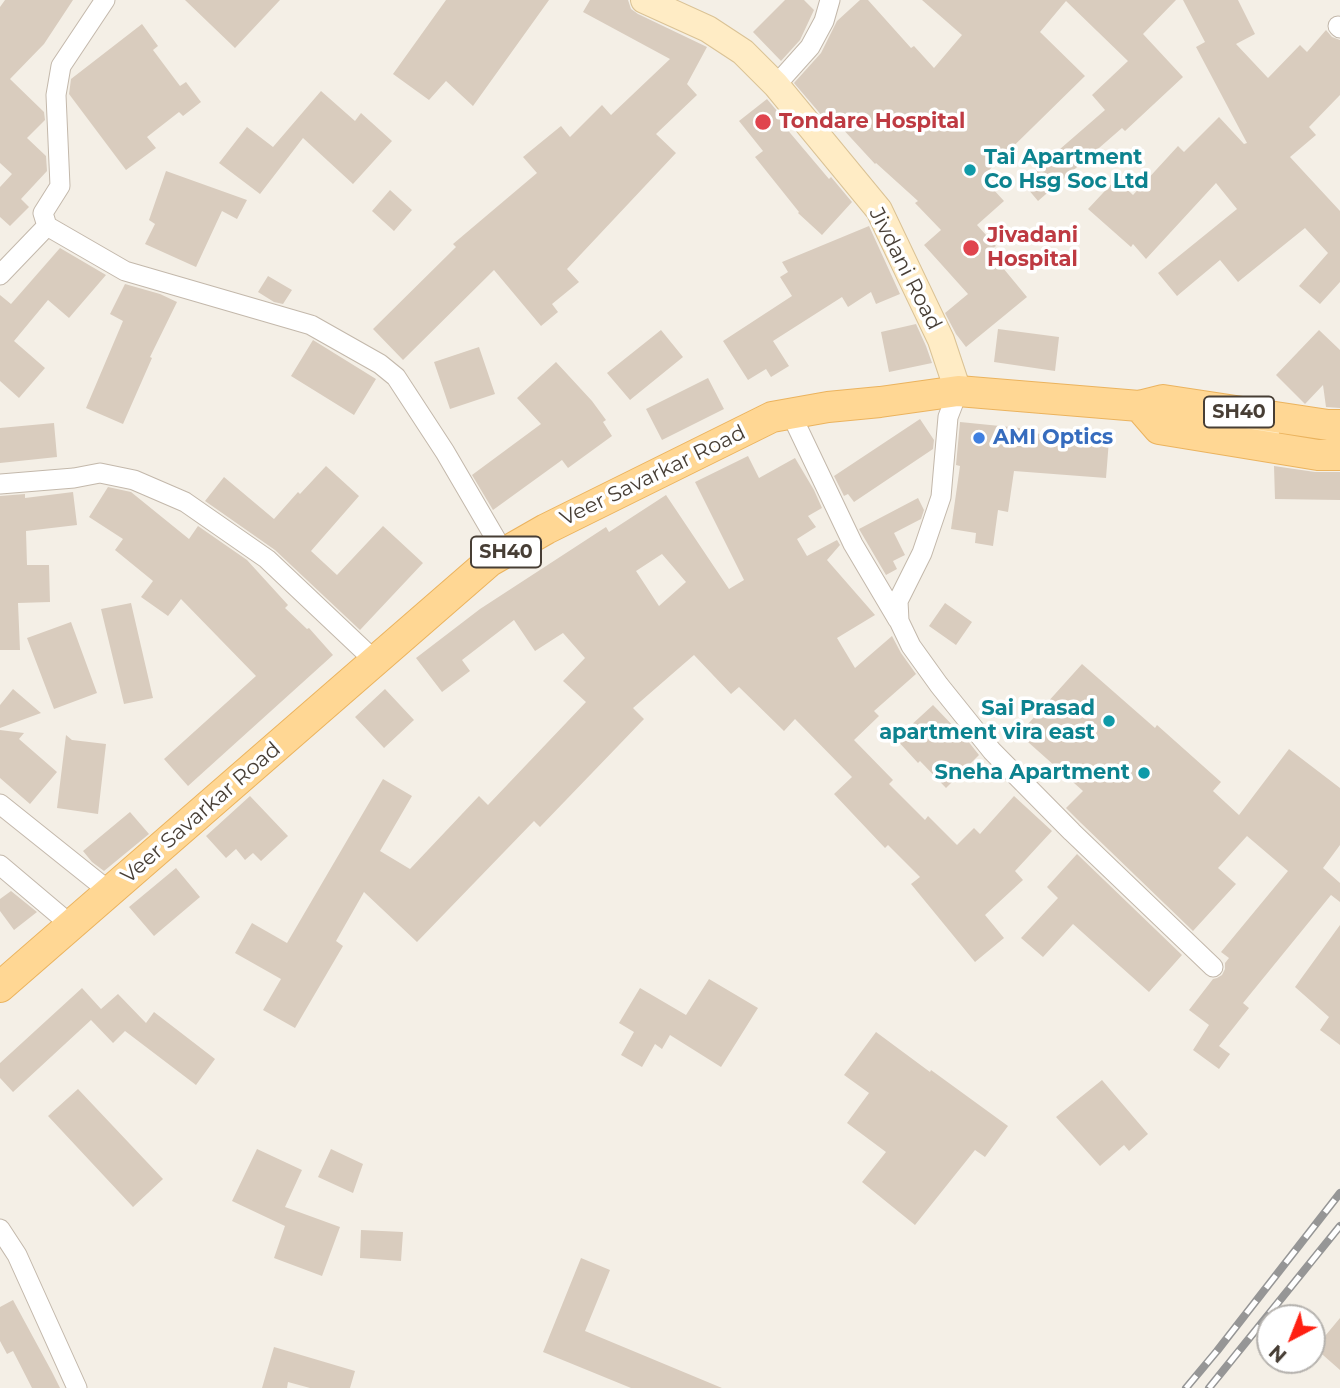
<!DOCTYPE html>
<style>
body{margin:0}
#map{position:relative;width:1340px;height:1388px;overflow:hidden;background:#f4efe6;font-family:Montserrat,sans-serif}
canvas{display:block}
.north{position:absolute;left:1256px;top:1304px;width:70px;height:70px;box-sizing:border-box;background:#fff;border:2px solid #b5b2ae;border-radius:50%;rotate:222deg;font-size:19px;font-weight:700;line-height:28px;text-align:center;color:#473e35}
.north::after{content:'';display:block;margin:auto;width:24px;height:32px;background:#ff2012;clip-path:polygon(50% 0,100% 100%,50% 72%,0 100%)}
</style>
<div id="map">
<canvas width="1340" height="1388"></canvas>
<div class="north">N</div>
</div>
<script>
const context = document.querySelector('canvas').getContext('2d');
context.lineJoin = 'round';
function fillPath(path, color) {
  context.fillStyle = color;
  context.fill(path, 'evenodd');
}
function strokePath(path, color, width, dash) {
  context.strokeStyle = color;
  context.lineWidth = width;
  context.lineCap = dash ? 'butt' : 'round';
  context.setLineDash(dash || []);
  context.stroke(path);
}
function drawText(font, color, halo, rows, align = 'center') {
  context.font = font + ' Montserrat,sans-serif';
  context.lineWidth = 7;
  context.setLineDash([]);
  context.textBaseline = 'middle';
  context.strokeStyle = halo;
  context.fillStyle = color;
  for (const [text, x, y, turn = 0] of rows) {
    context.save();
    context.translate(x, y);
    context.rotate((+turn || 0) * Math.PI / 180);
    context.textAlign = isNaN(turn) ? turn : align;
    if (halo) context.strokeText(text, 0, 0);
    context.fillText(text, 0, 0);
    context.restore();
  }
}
const building = new Path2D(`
 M5,0h68l-29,44 -34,35 34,33 1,8 -18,18 19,18 1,15 -26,28 8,8 -19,19 -10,-9v-30l12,-13 -12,-11v-156z
 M185,0h95l-45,48z
 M446,0h103l-76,106 -27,-25 -17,19 -36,-26z
 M590,0h38l3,9 7,5 69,33 -20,37 10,11 -41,39 20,19 -109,116 12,13 -27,22 6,8 -17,14 -47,-56 -91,90 -30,-31 83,-82 -3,-3 84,-71 -14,-16 38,-31 9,11 32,-32 9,10 59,-56 -87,-47z
 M785,0h19l10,10 -14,30 -19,21 -28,-29z
 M860,0h8l43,48 3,-2 20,22 28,-33 -40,-35h254l-33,34 40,43 -58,54 -3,-3 -84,73 -16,-19 83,-72 -13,-15 36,-34 -62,-60 -26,31 45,44 -103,101 22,24 -27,24 19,21 -7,5 38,46 -61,50 -10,-13 -11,-21 23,-19 -44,-49 17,-15 -26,-27 3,-2 -42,-38 -1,1 -35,-38 -5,5 -41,-48 27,-30 16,-32z
 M1183,0h55l17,34 -19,10 32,34 32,-33 7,7 19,-22 6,7 8,3v55l-31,32 7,8 -26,22 50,54v71l-20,22 -21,-18 29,-33 -23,-25 -67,54 -18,-22 -43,36 -19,-23 79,-64 -21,-26 -70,76 -13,-15 -2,3 -43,-38 28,-30 17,16 45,-49 6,6 35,-35 25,27 3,-1 -51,-96 9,-5z
 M142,24l16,22 -5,4 27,36 6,-4 15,20 -18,14 -4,-4 -32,25 9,11 -30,22 -57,-76 2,-15z
 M321,91l34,30 6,-8 31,28 -39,43 -50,-46 -43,56 -41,-31 28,-36 26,20z
 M767,99l16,19 -3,3 49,58 2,-2 21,25 -30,33 -24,-22 1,-1 -44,-55 8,-6 -24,-30z
 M166,171l81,29 -10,19 -15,-8 -26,56 -51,-23 10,-20 -6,-4z
 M390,190l22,20 -18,21 -22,-20z
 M869,226l31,68 -24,10 -5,-12 -23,15 -6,-10 -69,44 16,25 -18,11 -5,-8 -18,11 -25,-39 69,-45 -12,-19 8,-5 -6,-10z
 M60,248l46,27 -37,43 -21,-18 -34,41 31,27 -26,30 -19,-17v-86l11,9z
 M268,276l24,14 -9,14 -9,-2 -16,-10z
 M125,284l35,10 17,8 -27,55 2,1 -29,66 -37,-16 37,-87 -13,-7z
 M916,324l10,22 6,17 -43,9 -8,-40z
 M998,329l61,8 -4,34 -61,-9z
 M661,330l22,27 -53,43 -23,-27z
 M1319,330l21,20v58l-14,-1 -3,-22 -18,19 -29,-29z
 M313,340l63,39 -22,36 -63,-39z
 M479,347l16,47 -45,15 -16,-47z
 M556,362l36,39 14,19 -3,2 9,14 -44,32 -6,-8 -69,50 -21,-35 69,-51 -24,-26z
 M708,378l16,31 -62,31 -16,-31z
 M920,419l14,21 -1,9 -79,53 -6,-8 -4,2 -10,-20z
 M960,422l60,6v4l89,8 -3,38 -92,-7 -6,41 -10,-2 -5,36 -18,-3 1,-10 -25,-4 9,-63 -4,-1z
 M54,423l3,34 -57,6v-35z
 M748,456l11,22 36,-20 19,32 8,18 -14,8 8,11 -19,12 10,17 30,-16 3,5 -13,15 48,55 -38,23 18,30 37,-32 9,17 15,21 -42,37 5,5 -25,24 39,40 -4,4 36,36 3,-4 29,29 17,-17 6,6 34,-38 38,35 -37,40 8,9 -38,35 19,23 -29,24 -64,-78 9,-7 -32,-32 -3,3 -51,-54 18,-17 -57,-58 -11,12 -45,-44 -8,7 -37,-39 -61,53 11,11 -104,108 -6,-6 -117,121 -53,-50 -28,49 7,5 -48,82 -32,-18 18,-31 -46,-26 17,-30 35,20 96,-164 29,17 -32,55 30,18 69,-73 9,9 98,-103 -23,-21 22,-23 -22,-25 -28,18 -21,-31 -52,40 8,11 -28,21 -26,-34 64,-49 126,-82 3,5 57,-37 63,94 15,-9 -49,-98zM662,554l24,28 -27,24 -23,-35z
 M326,466l33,30 -48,55 26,24 46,-49 40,37 -63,67 -85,-80 -70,-49 19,-24 50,42 24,-27 2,2z
 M1274,466l41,6h25v28l-65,-1z
 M108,487l23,5 58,47 9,-13 49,34 41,45 -3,3 22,21 2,-1 24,27 -145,131 -24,-27 92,-83 -75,-77 -13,17 -27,-19 12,-16 -38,-31 8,-11 -34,-22z
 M73,492l4,33 -51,6 1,34h22l1,37 -32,1 2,47h-20v-154l25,-2v4z
 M918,498l6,12 -3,9 -27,14 11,22 -12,6 4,8 -11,6 -27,-46z
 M131,603l22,95 -29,6 -23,-95z
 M945,603l27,19 -16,23 -27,-19z
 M71,622l26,71 -43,16 -27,-71z
 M1082,664l73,64 2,-3 64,57 -8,9 26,24 50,-66 51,39v57l-17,23 17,15v19l-9,-7 -88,108 6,5 -30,38 11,8 -11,15 -26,-19 16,-25 -20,-15 24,-31 4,-1 5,-3 3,-6v-6l4,-5 -8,-6 67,-81 -41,-35 -29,32 18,16 -43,47 -112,-108 -15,-15 17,-17 -64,-57z
 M13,689l28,24 -41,15v-23z
 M385,689l29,31 -30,28 -29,-31z
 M933,705l26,27 1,-1 19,24 -33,33 -26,-27 -2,2 -22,-24z
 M0,730l24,3 -5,6 38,33 -27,32 -30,-26z
 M66,735l6,5 34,4 -8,70 -41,-6z
 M250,796l38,40 -27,25 -8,-8 -8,7 -9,-11 -10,9 -20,-22z
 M130,812l19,22 -45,37 -12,-9 -9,-11z
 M1077,854l105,101 -33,37 -76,-68 -30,33 -22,-19 37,-40 -11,-11z
 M176,868l24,29 -46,39 -25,-29z
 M11,891l26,21 -23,18 -14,-19v-12z
 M1340,925v120l-20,-15 9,-13 -34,-30z
 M709,979l49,29 -37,59 -51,-32 -8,14 -7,-5 -13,23 -21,-12 13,-23 -15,-9 21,-35 46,27z
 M82,988l19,21 17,-15 28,29 8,-11 61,47 -19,26 -71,-54 -12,12 -22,-23 -78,72 -13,-14v-15z
 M876,1032l54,40 1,-2 77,56 -23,31 -10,-7 -60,75 -53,-43 24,-30 -39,-29 22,-30 -25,-18z
 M1102,1080l46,54 -19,17 -5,-6 -24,21 -44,-49z
 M78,1089l85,90 -30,28 -85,-91z
 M257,1149l45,21 -17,37 55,20 -18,49 -48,-18 11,-32 -53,-25z
 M331,1149l32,15 -10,29 -35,-16z
 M361,1230l42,2 -2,29 -41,-3z
 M581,1258l29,12 -25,61 137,57h-91l-88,-36z
 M13,1300l39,72 8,16h-28l-19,-37 -6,3 -7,-13v-34z
 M1340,1318v52l-25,-22z
 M274,1347l81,24 -5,17h-40l-22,-6 -1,6h-25z`);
const minor = new Path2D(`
 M1338,26l2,2
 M776,85l34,-38 14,-26 6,-21
 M47,226l-4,-13 17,-27 -4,-91 5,-29 44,-66
 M0,275l47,-49 78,45 186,54 69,39 16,13 49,75 59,101
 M958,391l-10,26 -7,80 -19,56 -24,48 1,20 12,25 28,39 53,66 80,81 141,135
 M791,414l62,130 45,76
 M0,484l74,-6 26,-5 34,7 51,22 82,57 108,102
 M0,804l110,88
 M0,865l71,60
 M0,1229l17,26 60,133`);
const secondary = new Path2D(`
 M644,0l64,29 35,23 33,33 103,125 62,130 17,51
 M1176,416l90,16`);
const primary = new Path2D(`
 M1139,406l20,23 159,26h22
 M0,987l490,-426 56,-32 226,-112 56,-10 52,-5 78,-11 181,15 24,-6 165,25h12`);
const rail = new Path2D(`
 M1186,1388l31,-37 123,-158
 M1209,1388l131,-162`);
const markers = [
 [763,122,9,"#e0444e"],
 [970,170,7,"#0f9aa8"],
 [971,248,9,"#e0444e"],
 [979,438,7,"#3f7fe0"],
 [1109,721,7,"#0f9aa8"],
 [1144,773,7,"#0f9aa8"]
];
const shields = [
 [1239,412,70],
 [506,552,70]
];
const shieldNames = [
 ["SH40",1239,412],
 ["SH40",506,552]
];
const healthNames = [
 ["Tondare Hospital",779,122],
 ["Jivadani",987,236],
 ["Hospital",987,260]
];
const cultureNames = [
 ["Tai Apartment",984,158,"left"],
 ["Co Hsg Soc Ltd",984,182,"left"],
 ["Sai Prasad",1095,709],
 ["apartment vira east",1095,733],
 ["Sneha Apartment",1130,773]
];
const streetNames = [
 ["Jivdani Road",905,269,63],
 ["Veer Savarkar Road",653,476,-26],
 ["Veer Savarkar Road",201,813,-41]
];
const shopNames = [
 ["AMI Optics",993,438]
];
fillPath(building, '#d9ccbe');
strokePath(minor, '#c3b8ab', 21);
strokePath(secondary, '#dac295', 28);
strokePath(primary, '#ebb35e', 32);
strokePath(minor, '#fff', 19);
strokePath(secondary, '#ffecc5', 26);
strokePath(primary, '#ffd794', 30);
strokePath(rail, '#969696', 8);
strokePath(rail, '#fff', 5, [16]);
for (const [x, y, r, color] of markers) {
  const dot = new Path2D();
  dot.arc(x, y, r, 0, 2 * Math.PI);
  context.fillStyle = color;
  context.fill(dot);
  strokePath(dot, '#fff', 2.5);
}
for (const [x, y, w] of shields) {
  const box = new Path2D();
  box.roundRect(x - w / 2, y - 15.5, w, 31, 5);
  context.fillStyle = '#fff';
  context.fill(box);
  strokePath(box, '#473e35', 2);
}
drawText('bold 19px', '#473e35', null, shieldNames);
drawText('bold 21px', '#be3a42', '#fff', healthNames, 'left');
drawText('bold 21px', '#0d838f', '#fff', cultureNames, 'right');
drawText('21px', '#473e35', '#fff', streetNames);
drawText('bold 21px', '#366cbe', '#fff', shopNames, 'left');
</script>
